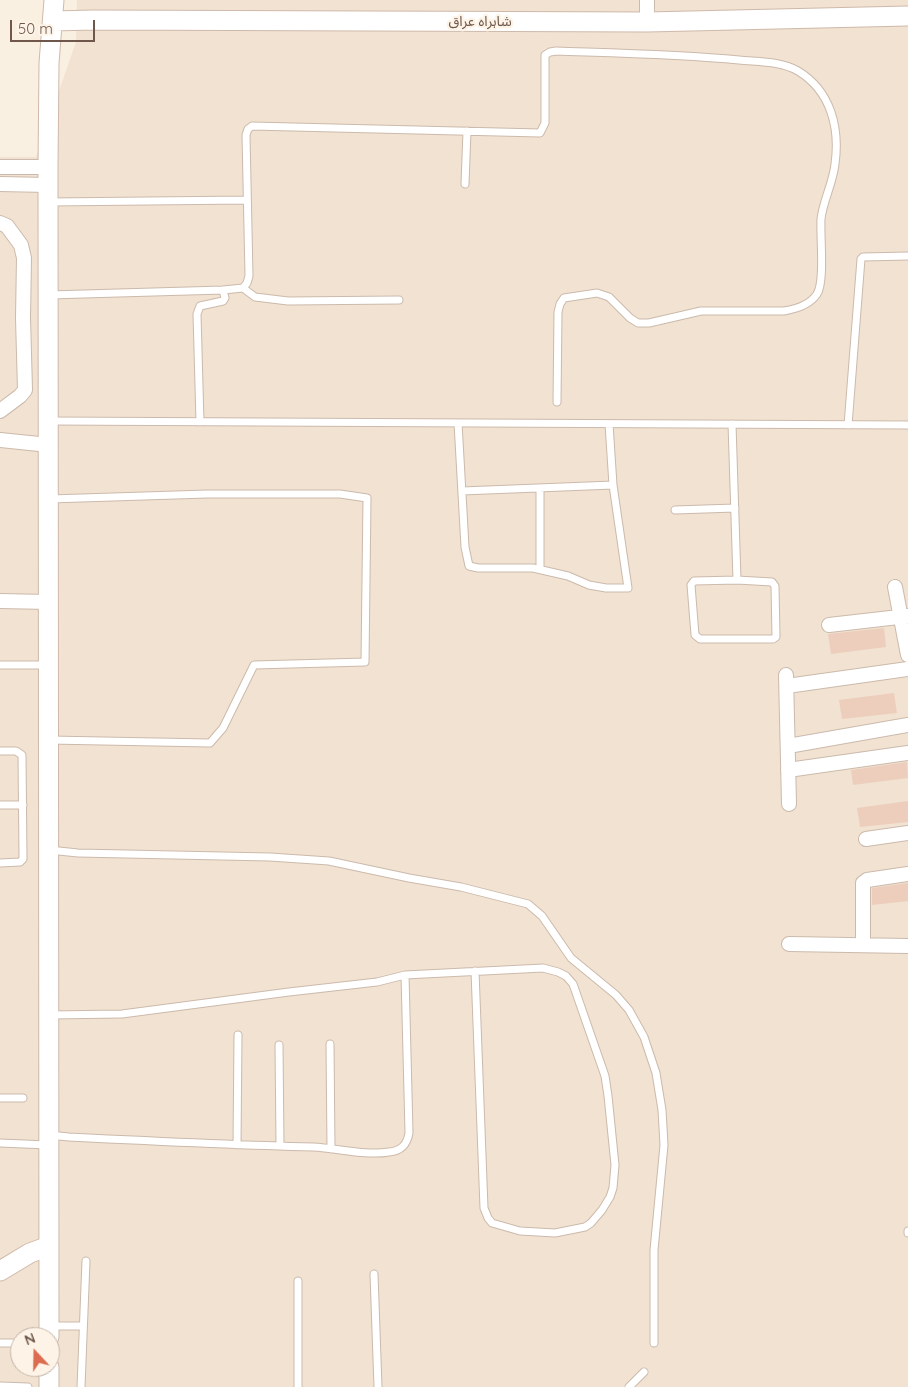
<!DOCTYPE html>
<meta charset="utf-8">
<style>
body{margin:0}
#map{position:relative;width:908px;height:1387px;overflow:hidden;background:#faf0e2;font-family:Quicksand,sans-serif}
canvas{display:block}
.north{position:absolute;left:10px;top:1327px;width:50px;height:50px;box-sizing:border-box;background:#fdf4e7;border:1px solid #c4b5a9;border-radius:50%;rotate:339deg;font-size:14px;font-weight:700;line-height:20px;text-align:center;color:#6f574b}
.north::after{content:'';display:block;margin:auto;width:18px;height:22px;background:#db6c50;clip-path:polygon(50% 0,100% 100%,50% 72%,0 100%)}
.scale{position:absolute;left:10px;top:20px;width:85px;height:22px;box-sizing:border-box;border:2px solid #6f574b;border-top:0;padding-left:6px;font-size:15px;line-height:18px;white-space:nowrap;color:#6f574b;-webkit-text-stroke:4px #fdf4e7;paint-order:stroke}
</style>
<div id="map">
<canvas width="908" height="1387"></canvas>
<div class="north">N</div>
<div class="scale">50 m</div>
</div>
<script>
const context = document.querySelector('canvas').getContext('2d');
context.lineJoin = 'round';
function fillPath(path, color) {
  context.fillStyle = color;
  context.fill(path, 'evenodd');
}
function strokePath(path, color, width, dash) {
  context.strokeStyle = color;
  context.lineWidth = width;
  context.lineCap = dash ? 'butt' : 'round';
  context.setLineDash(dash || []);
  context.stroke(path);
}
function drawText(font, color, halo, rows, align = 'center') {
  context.font = font + ' Quicksand,"Noto Sans Arabic",sans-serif';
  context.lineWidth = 4.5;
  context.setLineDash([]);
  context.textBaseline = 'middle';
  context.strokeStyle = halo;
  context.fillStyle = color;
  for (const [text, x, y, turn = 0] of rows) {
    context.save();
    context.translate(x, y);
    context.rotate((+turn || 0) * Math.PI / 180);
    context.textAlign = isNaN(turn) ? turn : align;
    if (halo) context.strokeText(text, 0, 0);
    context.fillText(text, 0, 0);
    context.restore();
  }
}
const residential = new Path2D(`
 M77,0h831v1387h-908v-1230h36l40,-115zM20,1337h30v30h-30z`);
const building = new Path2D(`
 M884,628l2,19 -55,7 -3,-20z
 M894,693l3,20 -55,6 -3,-19z
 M907,762l1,16 -55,7 -2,-15z
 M908,801v21l-48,5 -3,-19z
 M908,883v18l-36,4v-17z`);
const lane = new Path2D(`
 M465,184l2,-53
 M49,202l198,-2
 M243,288l12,9 33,4 111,-1
 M49,295l174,-5 20,-2 4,-5 2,-7 -3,-141 2,-6 4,-3 288,7 5,-10v-68l5,-3 6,-1c61,2 122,3 183,9 19,2 42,1 59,11 33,20 42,57 37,93 -2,19 -12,37 -14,55 -1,19 4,62 -4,75 -7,11 -21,15 -33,17h-83l-52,12h-11l-8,-5 -21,-21 -12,-4 -33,5 -4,6 -2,8 -1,90
 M49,421l859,4
 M200,422l-3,-108 3,-8 23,-5 2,-3 -2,-8
 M458,423l7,124 4,19 9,2h55l35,8 21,9 17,3h22l-15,-103 -4,-61
 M732,424l5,156
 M848,425l13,-166 2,-2 45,-1
 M540,488v81
 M462,491l151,-6
 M675,510l60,-2
 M737,580l35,2 3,4 1,51 -3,2h-73l-5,-4 -4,-50 3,-4z
 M0,665h46
 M49,740l161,3 13,-15 31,-63 111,-3 2,-164 -27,-4h-133l-157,5
 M0,751h16l6,4 1,104 -3,3 -20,1
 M0,805h23
 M49,850l29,3 192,4 59,4 80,17 52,9 67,17 14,12 29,42 45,37 13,15 15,27 12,36 6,37 2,35 -10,105v93
 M49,1015l73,-1 167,-22 88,-10 28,-7 138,-7 15,4 8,4 7,8 32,92 3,20 7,69 -2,23 -3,9 -8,13 -11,13 -6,4 -30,6 -35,-2 -28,-8 -4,-5 -4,-10 -9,-237
 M330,1044l1,105
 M279,1045l1,101
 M0,1098h23
 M49,1135l20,2c81,4 163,8 244,10 24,1 53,9 76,5 12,-1 18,-7 20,-19l-4,-158
 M0,1143l48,2
 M237,1145l1,-110
 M908,1231v2
 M374,1274l4,113
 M51,1326h32
 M0,1343h20
 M0,1386l28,1
 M81,1387l5,-126
 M298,1387v-106
 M629,1387l15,-15`);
const street = new Path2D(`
 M647,22v-22
 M0,167h48
 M0,184l48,1
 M0,223l7,3 14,19 3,13 -1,60 2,72 -5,6 -20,15
 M0,440l49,5
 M895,587l13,68
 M0,601l49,1
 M829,625l79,-9
 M786,675l3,129
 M787,686l121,-17
 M788,746l120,-21
 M788,770l120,-17
 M866,839l42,-6
 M789,944l119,2
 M863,944v-61l4,-3 41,-6`);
const secondary = new Path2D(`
 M53,21l41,-1 553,2 261,-6
 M0,1271l30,-18 19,-7
 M49,1337l-1,-1170 1,-104 5,-63
 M49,1367v20`);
const streetNames = [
 ["شاہراہ عراق",480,22]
];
fillPath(residential, '#f1e2d1');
fillPath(building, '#edcebc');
strokePath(lane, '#ccbaac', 9);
strokePath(street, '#ccbaac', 16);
strokePath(secondary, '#cfb9aa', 21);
strokePath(lane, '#fff', 7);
strokePath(street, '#fff', 14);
strokePath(secondary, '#fff', 19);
drawText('14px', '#6f574b', '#fdf4e7', streetNames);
</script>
